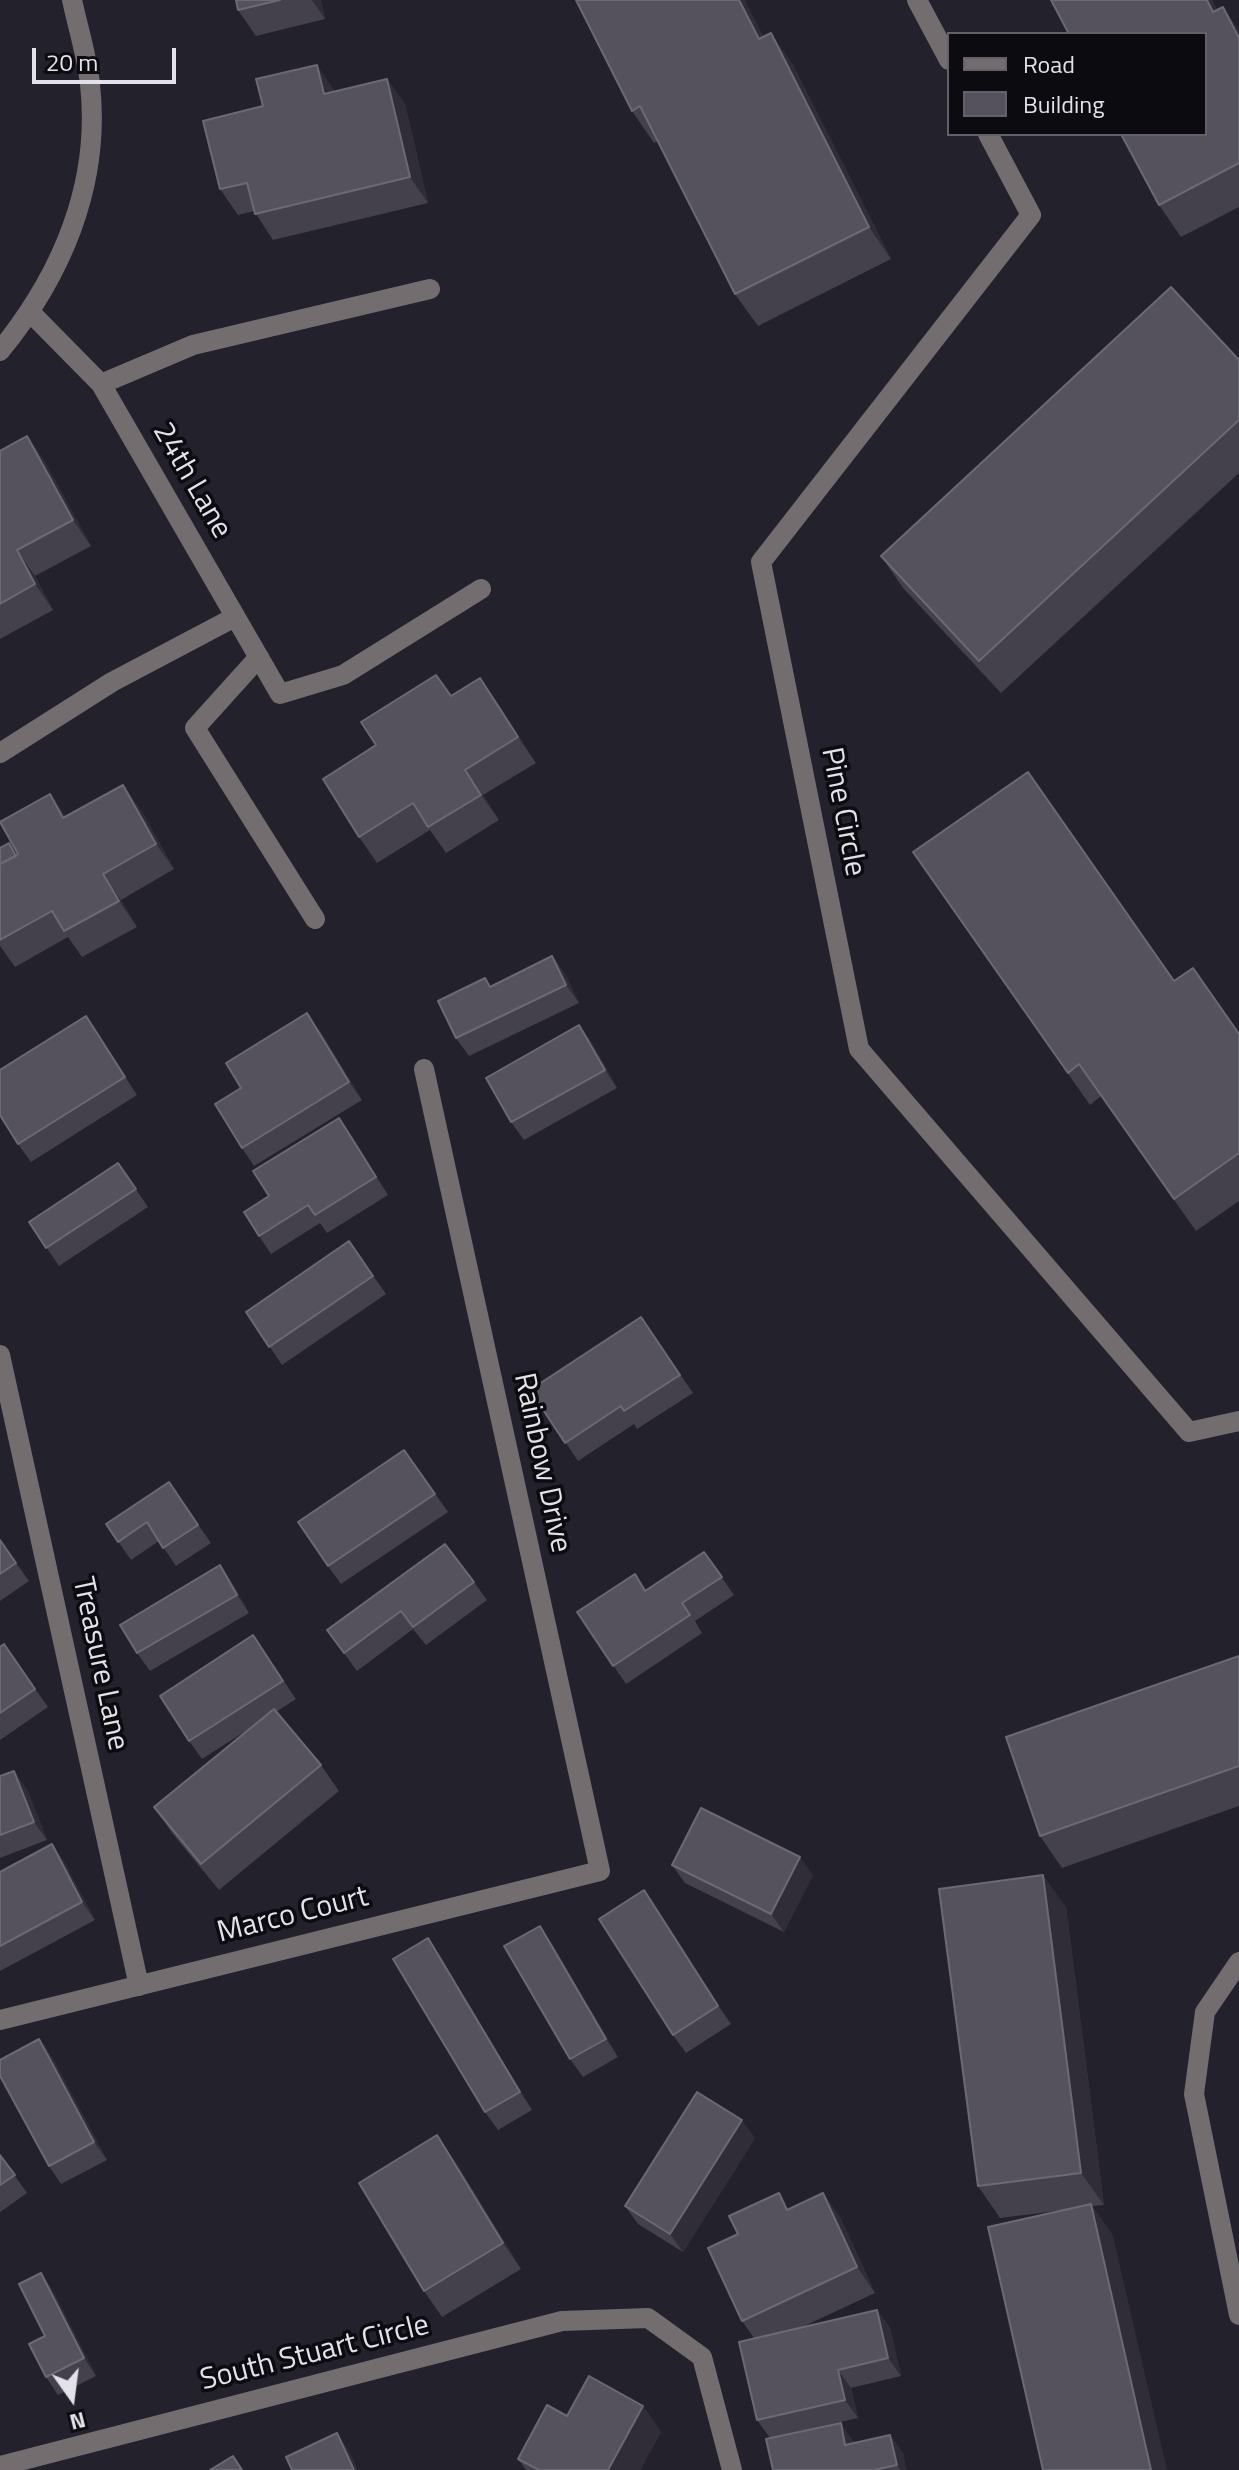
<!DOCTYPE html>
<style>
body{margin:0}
#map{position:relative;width:1239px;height:2470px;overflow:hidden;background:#23212c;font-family:"Titillium Web",sans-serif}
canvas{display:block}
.legend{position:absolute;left:947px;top:32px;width:260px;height:104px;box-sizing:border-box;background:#0c0b10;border:2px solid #626167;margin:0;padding:10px 14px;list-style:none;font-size:24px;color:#e3e2ea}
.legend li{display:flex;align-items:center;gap:16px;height:40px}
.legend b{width:40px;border:2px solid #626167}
.north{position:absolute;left:32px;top:2358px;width:80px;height:80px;-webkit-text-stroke:6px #0c0b10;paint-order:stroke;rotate:166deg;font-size:22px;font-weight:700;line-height:32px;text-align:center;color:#e3e2ea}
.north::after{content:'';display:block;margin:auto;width:28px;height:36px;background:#e3e2ea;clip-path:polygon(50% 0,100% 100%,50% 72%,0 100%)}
.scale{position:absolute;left:32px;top:48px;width:144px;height:36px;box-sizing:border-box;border:4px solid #e3e2ea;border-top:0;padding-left:10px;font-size:24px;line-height:28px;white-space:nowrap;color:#e3e2ea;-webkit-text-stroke:6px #0c0b10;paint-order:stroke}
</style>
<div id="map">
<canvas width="1239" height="2470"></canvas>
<ul class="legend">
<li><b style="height:10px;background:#746d70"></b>Road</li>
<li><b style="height:22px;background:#55525e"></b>Building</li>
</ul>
<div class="north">N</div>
<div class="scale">20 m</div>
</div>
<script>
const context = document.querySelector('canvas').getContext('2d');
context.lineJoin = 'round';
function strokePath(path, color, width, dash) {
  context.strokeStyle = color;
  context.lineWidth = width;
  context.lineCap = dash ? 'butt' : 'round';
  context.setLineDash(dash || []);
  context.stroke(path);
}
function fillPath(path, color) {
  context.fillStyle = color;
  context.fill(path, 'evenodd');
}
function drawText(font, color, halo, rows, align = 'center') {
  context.font = font + ' "Titillium Web",sans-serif';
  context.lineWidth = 7;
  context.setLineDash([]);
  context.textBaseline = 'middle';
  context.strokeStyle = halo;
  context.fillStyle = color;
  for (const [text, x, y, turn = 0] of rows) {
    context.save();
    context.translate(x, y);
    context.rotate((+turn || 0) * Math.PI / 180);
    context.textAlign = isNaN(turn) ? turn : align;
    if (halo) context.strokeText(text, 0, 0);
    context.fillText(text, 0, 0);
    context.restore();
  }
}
const minor = new Path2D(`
 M917,0l32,60
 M988,134l43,81 -270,347 98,487 330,383 50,-11
 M31,313l70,71 179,310 63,-19 138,-86
 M0,351c62,-76 101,-167 90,-267 -3,-28 -12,-56 -18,-84
 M101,384l92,-39 237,-56
 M259,657l-64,71 120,191
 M0,753l112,-71 123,-65
 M0,1355l139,631
 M1239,1962l-34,50 -11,82 45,221
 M0,2020l600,-149 -176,-802
 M0,2466l562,-145 86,-3 54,39 30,113`);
const wall = new Path2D(`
 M236,0h85l4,19 -69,17 -18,-26z
 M1212,0l5,10 22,20v177l-58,30 -22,-32z
 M764,37l29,28 98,194 -133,67 -23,-32 -77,-153 -4,2 -22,-32z
 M387,79l18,25 23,99 -155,37 -19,-29 -16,4 -18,-26 115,-98z
 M1239,360v113l-238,220 -98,-105 -22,-32z
 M27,436l18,26 46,84 -56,30 18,34 -53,29v-188z
 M480,678l56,85 -53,32 16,25 -53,33 -16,-23 -53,33 -18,-26 17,-92z
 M50,794l16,23 75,-7 33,59 -53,31 16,27 -55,30 -14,-20 -53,30 -15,-21v-98l17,7z
 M913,852l326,182v167l-43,30 -95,-135 -11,9z
 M552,956l13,18 14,29 -110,53 -13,-18 35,-52z
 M86,1016l51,79 -106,67 -13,-18z
 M579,1025l13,18 25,45 -93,52 -13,-18z
 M320,1031l42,69 -108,66 -12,-18 -1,-60z
 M352,1136l36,59 -61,38 -7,-10 -49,31 -12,-18 10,-40z
 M118,1163l30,44 -89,59 -30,-44z
 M349,1241l37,53 -104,71 -36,-53z
 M641,1317l52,76 -56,36 -3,-5 -56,37 -48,-71z
 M404,1450l44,62 -107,72 -13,-18z
 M169,1482l42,61 -35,23 -17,-25 -28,19 -25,-36z
 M0,1540l29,41 -29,20z
 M704,1552l30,43 -39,26 7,12 -76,51 -49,-72 58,-38 11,16z
 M474,1582l13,18 -61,45 -13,-16 -56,42 -30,-41z
 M233,1584l16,29 -99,58 -13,-18z
 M253,1635l43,64 -20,13 45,53 18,26 -120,99 -47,-57 -18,-26 95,-78 -47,30 -13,-18z
 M4,1644l44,63 -48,33v-93z
 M1239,1656v150l-177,62 -22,-32z
 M0,1776l27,13 20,51 -47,18z
 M52,1844l12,18 31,58 -95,51v-99z
 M672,1865l141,10 -29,57 -99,-49z
 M644,1890l87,134 -45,29 -13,-18z
 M1066,1907l38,298 -12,1 21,30 -48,-26 -65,8 -22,-32z
 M428,1938l12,18 92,154 -34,20 -13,-18z
 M552,1944l66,113 -35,20 -13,-18z
 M39,2039l13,18 55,103 -46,24 -12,-18z
 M755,2138l-72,114 -45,-28 -13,-18z
 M0,2155l27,38 -27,19z
 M455,2161l66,108 -79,48 -18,-26z
 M823,2193l18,26 34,74 -75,35 77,-18 13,18 11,48 -50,12 7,30 -88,20 -13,-18 -3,-82 -12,-17 48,-113z
 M41,2273l12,18 43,85 -38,19 -12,-18 -1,-41z
 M643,2406l18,26 -21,38h-114l-8,-11 49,-43z
 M890,2435l13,18 3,17h-133l80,-29 1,2z`);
const shadedWall = new Path2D(`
 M312,0h9l4,19z
 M739,0h6l36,71 -22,-32z
 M1207,0h5l23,44 -22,-32z
 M1223,7l16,23v8z
 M771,33l22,32 98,194 -22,-32z
 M317,65l18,26 -11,3z
 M387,79l18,25 23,99 -18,-26z
 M27,436l18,26 46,84 -18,-26z
 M17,550l18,26 18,34 -18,-26z
 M480,678l18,25 38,60 -18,-26z
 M465,770l18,25 16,25 -18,-25z
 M123,785l18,25 33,59 -18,-25z
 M50,794l18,26 -5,-2z
 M103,874l18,26 16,27 -18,-26z
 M552,956l13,18 14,29 -13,-18z
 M307,1013l13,18 42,69 -13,-18z
 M86,1016l13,18 38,61 -12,-18z
 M579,1025l13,18 25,45 -12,-18z
 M339,1118l13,18 36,59 -12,-18z
 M220,1565l13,19 16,29 -12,-18z
 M14,1771l13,18 20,51 -13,-18z
 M52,1844l12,18 31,58 -13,-18z
 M800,1857l13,18 -29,57 -13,-18z
 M1043,1875l23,32 38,298 -23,-32z
 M644,1890l13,18 74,116 -13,-18z
 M540,1926l12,18 66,113 -12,-18z
 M428,1938l12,18 92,154 -12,-18z
 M39,2039l13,18 55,103 -13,-18z
 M742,2120l13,18 -72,114 -13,-18z
 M437,2135l18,26 66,108 -18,-26z
 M823,2193l18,26 34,74 -18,-26z
 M1091,2204l22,32 54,234h-16z
 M41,2273l12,18 43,85 -12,-18z
 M877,2310l13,18 11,48 -13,-18z
 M838,2370l13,18 7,30 -13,-18z
 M643,2406l18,26 -21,38h-32z
 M841,2423l12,18 5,22 -13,-18z
 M337,2433l12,18 9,19h-4z
 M890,2435l13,18 3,17h-6l-3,-5z`);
const building = new Path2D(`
 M236,0h44l-42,10z
 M576,0h163l20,39 12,-6 98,194 -134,67 -95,-188 -8,5z
 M1051,0h156l6,12 10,-5 16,31v125l-80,42 -38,-71h84v-100h-136z
 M317,65l7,29 63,-15 23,98 -155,37 -8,-31 -27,6 -17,-68 60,-15 -7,-27z
 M1171,287l68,73v60l-260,241 -98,-105z
 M27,436l46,84 -56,30 18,34 -35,20v-153z
 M436,675l15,21 29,-18 38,59 -53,33 16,25 -53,32 -15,-24 -54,34 -36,-58 53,-34 -15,-23z
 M1028,772l146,209 19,-13 46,66v119l-65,46 -95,-135 -11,9 -155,-221z
 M123,785l33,59 -53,30 16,27 -55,30 -12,-20 -52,29v-76l18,-10 -18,-32 50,-28 13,24z
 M9,843l7,13 -16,8v-16z
 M552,956l14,29 -110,53 -18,-37 47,-23 5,9z
 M307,1013l42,69 -107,66 -27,-44 26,-16 -15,-25z
 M86,1016l39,61 -107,67 -18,-29v-45z
 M579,1025l26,45 -94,52 -25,-44z
 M339,1118l37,59 -61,38 -7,-10 -49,31 -15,-24 25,-16 -16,-25z
 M118,1163l18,26 -90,59 -17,-26z
 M349,1241l24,35 -104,71 -23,-35z
 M641,1317l39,58 -56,36 -3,-5 -56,37 -35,-53z
 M404,1450l31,44 -107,72 -30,-44z
 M169,1482l29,43 -35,23 -16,-26 -29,20 -12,-18z
 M0,1540l16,23 -16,11z
 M445,1544l29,38 -61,45 -12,-16 -57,42 -17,-23z
 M704,1552l18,25 -40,26 8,12 -77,51 -36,-54 58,-38 10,17z
 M220,1565l17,30 -100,58 -17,-28z
 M253,1635l30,46 -94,60 -29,-45z
 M4,1644l31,45 -35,24v-66z
 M1239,1656v110l-199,70 -34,-99z
 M274,1709l47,56 -120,99 -47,-57z
 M14,1771l20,51 -34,13v-59z
 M701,1808l99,49 -29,57 -99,-49z
 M52,1844l30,58 -82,44v-74z
 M1043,1875l38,298 -103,13 -39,-297z
 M644,1890l74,116 -45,29 -74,-116z
 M540,1926l66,113 -36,20 -66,-113z
 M428,1938l92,154 -35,20 -92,-153z
 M39,2039l55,103 -45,24 -49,-90v-16z
 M697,2092l45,28 -72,114 -45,-28z
 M437,2135l66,108 -79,48 -65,-108z
 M0,2155l15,20 -15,10z
 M779,2193l8,17 36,-17 34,74 -115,54 -34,-73 30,-14 -9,-18z
 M1091,2204l60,266h-108l-55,-243z
 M41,2273l43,85 -38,19 -17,-33 16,-8 -26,-52z
 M877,2310l11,48 -50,12 7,30 -88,20 -18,-78z
 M589,2376l54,30 -35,64h-69l-21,-11 29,-54 20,11z
 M841,2423l4,22 45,-10 7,30 -23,5h-101l-7,-31z
 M337,2433l17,37h-62l-6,-13z
 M233,2456l9,14h-32z`);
const streetNames = [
 ["24th Lane",191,481,60],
 ["Pine Circle",842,812,79],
 ["Rainbow Drive",541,1463,78],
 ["Treasure Lane",99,1664,78],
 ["Marco Court",293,1916,-14],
 ["South Stuart Circle",315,2354,-14]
];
strokePath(minor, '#746d70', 20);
fillPath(wall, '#44414d');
fillPath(shadedWall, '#302d39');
fillPath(building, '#55525e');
strokePath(building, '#6b6974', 2);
drawText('30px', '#e3e2ea', '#0c0b10', streetNames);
</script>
